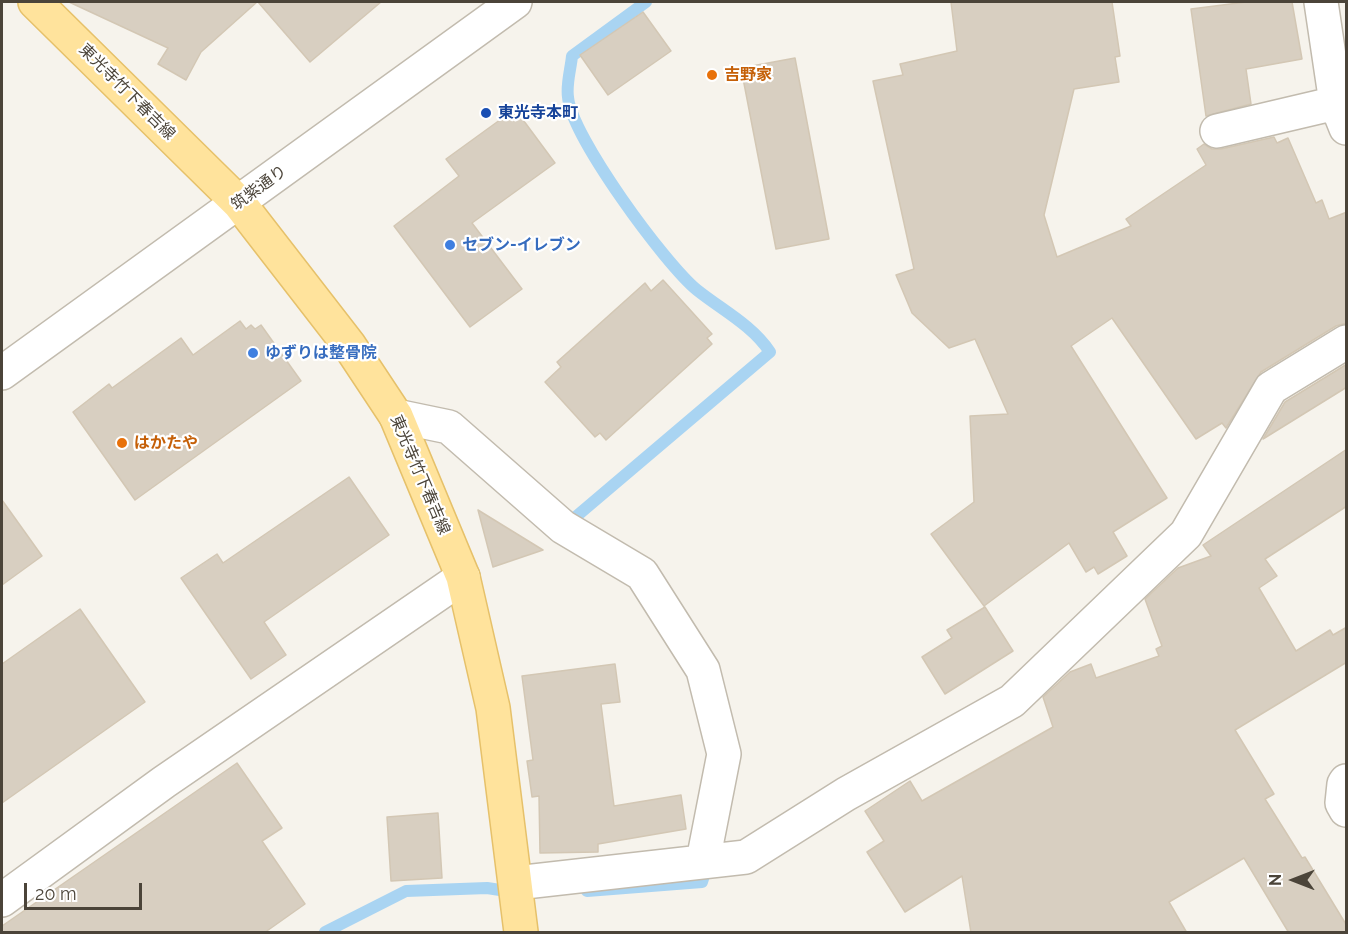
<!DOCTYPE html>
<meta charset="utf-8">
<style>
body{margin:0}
#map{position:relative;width:1348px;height:934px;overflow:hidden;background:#f6f3ec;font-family:Raleway,sans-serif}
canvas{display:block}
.frame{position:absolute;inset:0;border:3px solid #4b4439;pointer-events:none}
.north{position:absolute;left:1264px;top:850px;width:60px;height:60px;-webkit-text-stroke:4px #fff;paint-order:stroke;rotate:270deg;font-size:16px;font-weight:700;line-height:24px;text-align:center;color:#4b4439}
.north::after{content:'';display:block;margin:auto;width:21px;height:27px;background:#4b4439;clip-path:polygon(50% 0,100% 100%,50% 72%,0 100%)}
.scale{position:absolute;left:24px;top:883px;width:118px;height:27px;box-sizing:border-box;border:3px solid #4b4439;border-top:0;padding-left:8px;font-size:18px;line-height:21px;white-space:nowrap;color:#4b4439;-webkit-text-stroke:4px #fff;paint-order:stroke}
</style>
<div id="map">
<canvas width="1348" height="934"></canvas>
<div class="frame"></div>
<div class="north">N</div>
<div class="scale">20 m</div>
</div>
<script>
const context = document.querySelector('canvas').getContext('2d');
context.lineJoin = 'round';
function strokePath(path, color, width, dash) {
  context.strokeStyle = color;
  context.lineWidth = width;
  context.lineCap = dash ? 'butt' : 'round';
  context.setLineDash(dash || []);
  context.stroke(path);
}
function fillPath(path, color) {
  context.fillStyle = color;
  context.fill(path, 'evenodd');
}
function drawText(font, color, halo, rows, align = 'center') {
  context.font = font + ' Raleway,"Noto Sans JP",sans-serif';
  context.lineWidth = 4.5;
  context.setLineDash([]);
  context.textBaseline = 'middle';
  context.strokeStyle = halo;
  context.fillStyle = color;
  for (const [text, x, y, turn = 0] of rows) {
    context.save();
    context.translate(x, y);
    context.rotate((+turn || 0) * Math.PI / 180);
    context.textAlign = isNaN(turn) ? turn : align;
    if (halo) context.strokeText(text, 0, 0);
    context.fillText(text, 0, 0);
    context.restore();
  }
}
const stream = new Path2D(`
 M578,529l-6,-9 198,-168c-18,-27 -48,-42 -73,-62 -32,-26 -126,-154 -129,-193 -2,-13 3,-29 4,-41l74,-54
 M587,891l115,-9 6,-19
 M325,932l81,-41 81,-3 26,4`);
const building = new Path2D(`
 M69,2h188l-56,50 -15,28 -28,-16 10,-16z
 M258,2h123l-71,60z
 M951,2h161l8,54 -5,1 4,25 -45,7 -30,126 13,42 74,-31 -5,-7 80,-54 -9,-16 7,-5 8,5h9l53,-12 3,6 11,-5 28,65 6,-3 7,19 18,-7v111l-11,3 -75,46 -35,56 -4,-5 -26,16 -84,-121 -41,28 96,152 -54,34 14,24 -29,18 -4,-7 -8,5 -17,-29 -85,63 -53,-72 43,-32 -4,-86 38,-2 -33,-75 -26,9 -37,-35 -16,-38 18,-6 -41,-188 30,-6 -3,-11 57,-13z
 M1246,2h46l10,57 -56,10 5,35 -45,12 -15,-107z
 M643,12l28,39 -63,44 -28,-40z
 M795,58l34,181 -53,10 -35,-181z
 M515,109l40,54 -83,60 50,66 -52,38 -76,-101 65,-50 -13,-17z
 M663,280l49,54 -5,4 5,6 -106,96 -6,-7 -5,4 -50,-55 16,-15 -4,-5 88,-79 6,8z
 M240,321l6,8 5,-4 4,4 6,-4 40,56 -166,119 -62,-88 36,-28 3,4 69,-50 12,17z
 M1347,364v23l-84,52 22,-37z
 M1347,449v57l-82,53 12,17 -18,12 37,63 34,-21 3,5 14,-8v35l-112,68 39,64 -9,5 37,59 3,-1 42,69v7h-58l-45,-75 -75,44 18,31h-216l-9,-57 -57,36 -38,-60 17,-11 -19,-30 45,-30 12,20 131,-74 -10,-30 27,-25 21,-8 5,14 63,-22 -3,-7 6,-3 -17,-47 33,-31 33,-12 -8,-11z
 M349,477l40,58 -125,87 22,33 -35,24 -70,-101 36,-24 6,9z
 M2,500l40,56 -40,29z
 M478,510l65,40 -50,17z
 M985,607l28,44 -68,43 -23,-37 30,-19 -5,-8z
 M80,609l65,93 -143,101v-139z
 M615,664l5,38 -19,2 13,102 67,-11 5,34 -88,15v8l-58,1 -1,-57 -7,1 -5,-36 6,-1 -11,-84z
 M237,763l45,65 -20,13 43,63 -41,29h-262v-7z
 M438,813l4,65 -51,3 -4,-64z`);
const minor = new Path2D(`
 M1336,103l10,25
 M1217,131l119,-28 -15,-101
 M2,373l513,-371
 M396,416l53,11 114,100 79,47 61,96 21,84 -21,107
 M1346,781l-2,3 -2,19 4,7
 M516,883l230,-26 100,-63 166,-93 174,-167 85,-146 75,-46
 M2,900l162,-118 299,-205`);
const major = new Path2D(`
 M35,2l204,201 110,142 47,71 67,161 30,131 28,224`);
const markers = [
 [712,75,6,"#e8710a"],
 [486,113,6,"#1a4fb4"],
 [450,245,6,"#3f7fe0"],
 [253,353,6,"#3f7fe0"],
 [122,443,6,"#e8710a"]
];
const foodNames = [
 ["吉野家",724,75],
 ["はかたや",134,443]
];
const streetNames = [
 ["東光寺竹下春吉線",127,92,45],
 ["筑紫通り",259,188,-36],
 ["東光寺竹下春吉線",420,475,67]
];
const transitNames = [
 ["東光寺本町",498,113]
];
const shopNames = [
 ["セブン-イレブン",462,245],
 ["ゆずりは整骨院",265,353]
];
strokePath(stream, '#a9d4f2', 12);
fillPath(building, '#d8cfc1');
strokePath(building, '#d3c7b4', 1.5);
strokePath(minor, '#c2bbae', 36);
strokePath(major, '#e6c16a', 36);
strokePath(minor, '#fff', 33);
strokePath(major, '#ffe39c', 33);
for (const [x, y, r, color] of markers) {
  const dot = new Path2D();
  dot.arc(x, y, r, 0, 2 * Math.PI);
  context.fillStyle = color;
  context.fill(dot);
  strokePath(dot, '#fff', 2);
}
drawText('bold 16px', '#c56008', '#fff', foodNames, 'left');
drawText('16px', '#4b4439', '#fff', streetNames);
drawText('bold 16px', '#164399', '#fff', transitNames, 'left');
drawText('bold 16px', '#366cbe', '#fff', shopNames, 'left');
</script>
